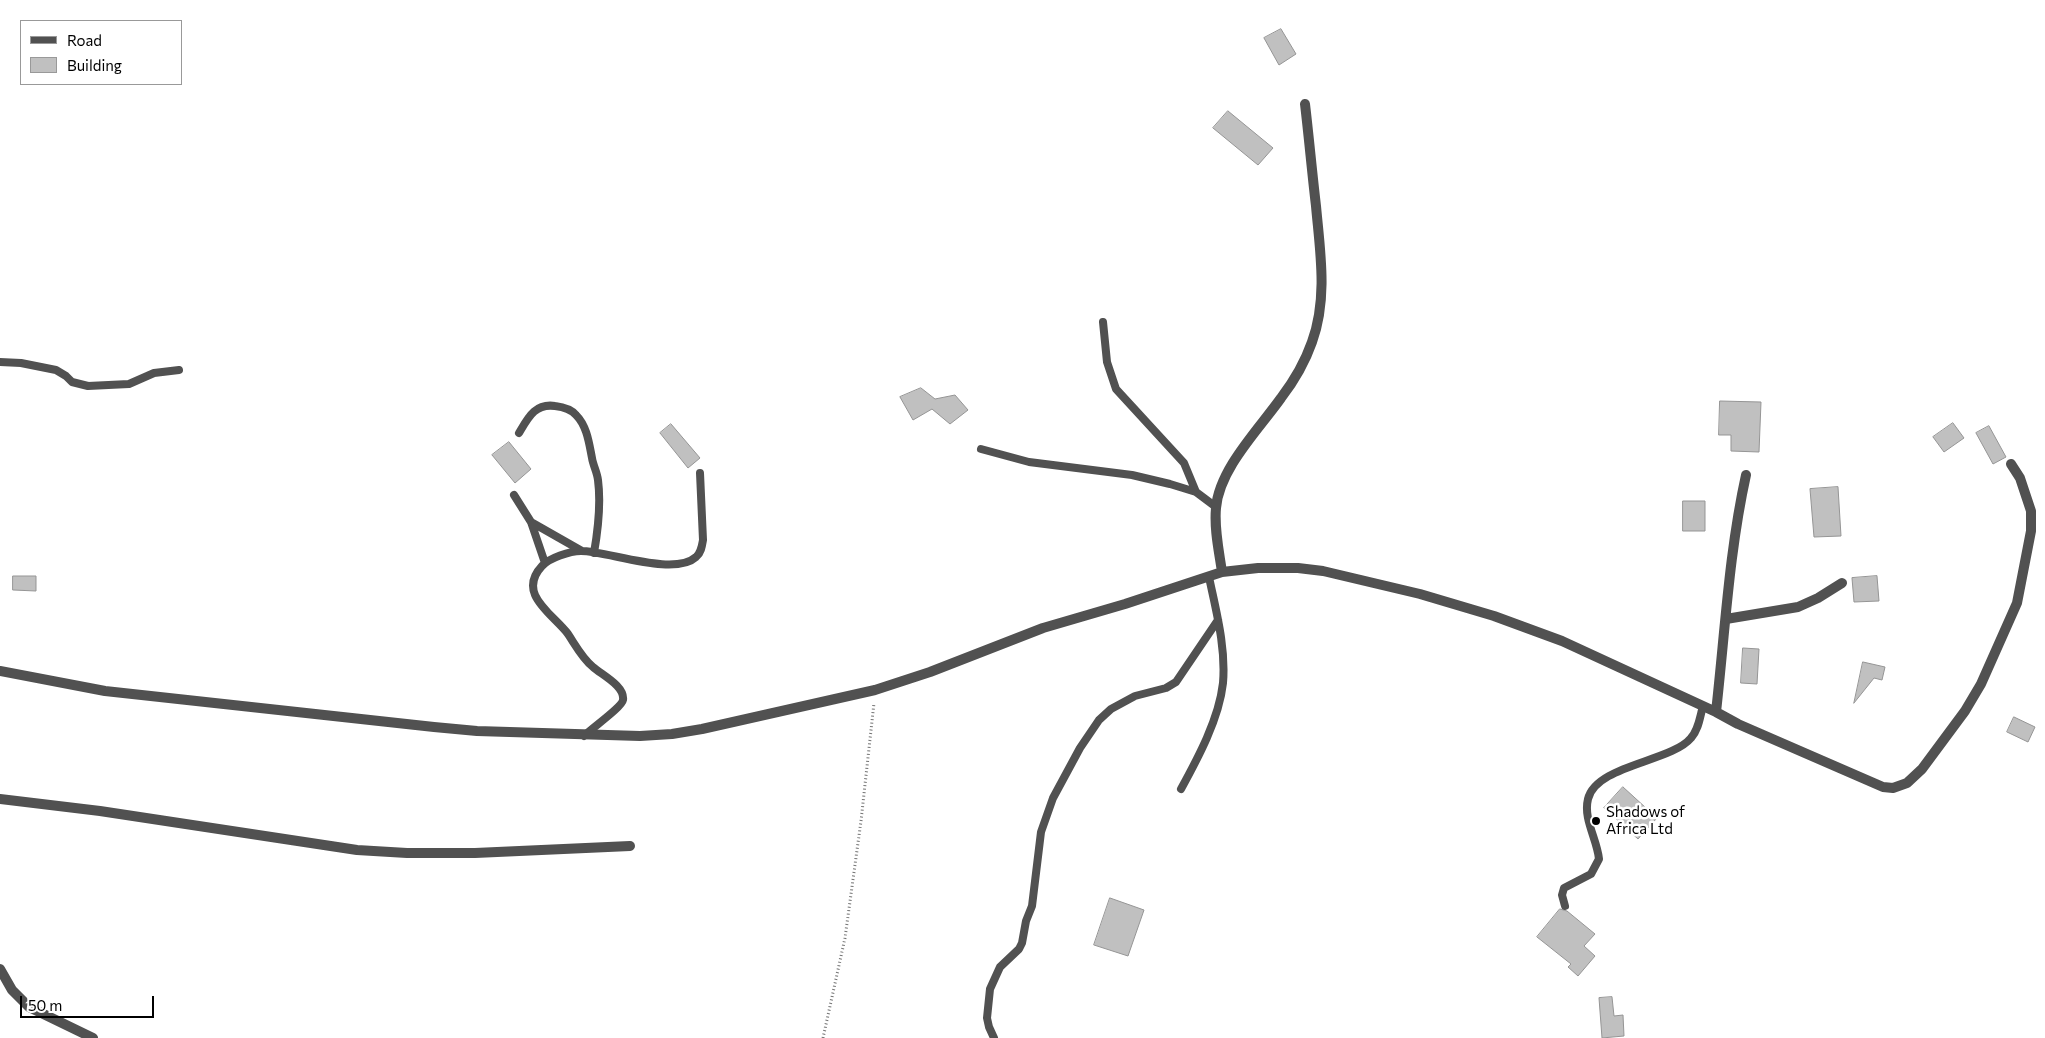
<!DOCTYPE html>
<style>
body{margin:0}
#map{position:relative;width:2045px;height:1038px;overflow:hidden;background:#fff;font-family:Commissioner,sans-serif}
canvas{display:block}
.legend{position:absolute;left:20px;top:20px;width:162px;height:65px;box-sizing:border-box;background:#fff;border:1px solid #999;margin:0;padding:6px 9px;list-style:none;font-size:15px;color:#000}
.legend li{display:flex;align-items:center;gap:10px;height:25px}
.legend b{width:25px;border:1px solid #999}
.scale{position:absolute;left:20px;top:996px;width:134px;height:22px;box-sizing:border-box;border:2px solid #000;border-top:0;padding-left:6px;font-size:15px;line-height:18px;white-space:nowrap;color:#000;-webkit-text-stroke:4px #fff;paint-order:stroke}
</style>
<div id="map">
<canvas width="2045" height="1038"></canvas>
<ul class="legend">
<li><b style="height:6px;background:#515151"></b>Road</li>
<li><b style="height:14px;background:#c0c0c0"></b>Building</li>
</ul>
<div class="scale">50 m</div>
</div>
<script>
const context = document.querySelector('canvas').getContext('2d');
context.lineJoin = 'round';
function fillPath(path, color) {
  context.fillStyle = color;
  context.fill(path, 'evenodd');
}
function strokePath(path, color, width, dash) {
  context.strokeStyle = color;
  context.lineWidth = width;
  context.lineCap = dash ? 'butt' : 'round';
  context.setLineDash(dash || []);
  context.stroke(path);
}
function drawText(font, color, halo, rows, align = 'center') {
  context.font = font + ' Commissioner,sans-serif';
  context.lineWidth = 5;
  context.setLineDash([]);
  context.textBaseline = 'middle';
  context.strokeStyle = halo;
  context.fillStyle = color;
  for (const [text, x, y, turn = 0] of rows) {
    context.save();
    context.translate(x, y);
    context.rotate((+turn || 0) * Math.PI / 180);
    context.textAlign = isNaN(turn) ? turn : align;
    if (halo) context.strokeText(text, 0, 0);
    context.fillText(text, 0, 0);
    context.restore();
  }
}
const building = new Path2D(`
 M1281,29l15,25 -17,11 -15,-27z
 M1228,111l45,37 -15,17 -45,-37z
 M921,388l14,11 20,-4 13,15 -18,14 -18,-15 -19,11 -13,-23z
 M1720,401l41,1 -2,50 -28,-1v-16h-12z
 M1953,423l11,15 -20,14 -11,-15z
 M671,424l29,34 -12,10 -28,-35z
 M1989,426l17,31 -13,7 -17,-31z
 M509,442l22,27 -16,14 -23,-28z
 M1838,487l3,49 -27,1 -4,-48z
 M1683,501h22v30h-22z
 M13,576h23v15l-23,-1z
 M1877,576l2,25 -25,1 -2,-24z
 M1743,648l16,1 -2,35 -16,-1z
 M1863,662l22,5 -3,13 -8,-2 -20,25z
 M2014,717l21,10 -7,15 -21,-10z
 M1623,787l34,31 -19,21 -34,-31z
 M1110,898l34,12 -16,46 -34,-11z
 M1560,909l7,2 28,23 -11,12 11,10 -17,20 -10,-9 3,-3 -34,-27z
 M1612,997l2,19 9,-1 1,21 -22,2 -3,-40z`);
const path = new Path2D(`
 M823,1038l22,-100 16,-117 13,-118`);
const lane = new Path2D(`
 M1103,322l4,40 9,27 68,74 12,29
 M0,362l21,1 35,7 10,6 6,6 16,4 41,-2 25,-11 25,-3
 M519,433c9,-15 16,-30 36,-27 8,1 16,3 21,9 11,11 13,28 16,43 1,7 5,14 6,22 3,23 0,50 -4,73
 M981,449l48,13 103,13 38,9 26,8 20,15
 M514,495l17,27 14,41
 M531,522l51,29
 M584,736c8,-8 38,-29 39,-36 2,-14 -21,-25 -30,-33 -11,-9 -17,-21 -25,-33 -15,-20 -52,-40 -26,-68 7,-8 28,-15 39,-15 27,0 93,26 115,6 5,-4 6,-11 7,-17l-3,-67
 M1181,789c17,-31 38,-70 42,-106 3,-36 -7,-72 -14,-106
 M1565,906l-3,-11 2,-7 27,-14 8,-15c-2,-20 -16,-40 -11,-60 8,-34 83,-37 103,-61 8,-9 9,-22 12,-32
 M994,1038l-5,-11 -2,-9 3,-29 10,-22 19,-18 3,-6 4,-22 6,-15 9,-74 12,-34 27,-50 19,-28 12,-11 24,-13 31,-8 10,-6 42,-62`);
const street = new Path2D(`
 M1222,572c-3,-21 -8,-43 -6,-64 3,-39 43,-79 65,-110 13,-17 24,-36 31,-56 16,-44 8,-91 4,-136 -4,-34 -7,-68 -11,-102
 M1726,619l72,-12 20,-9 24,-15
 M0,671l105,20 329,36 43,4 163,5 32,-2 30,-5 173,-39 55,-18 113,-44 82,-24 97,-32 36,-4h40l25,3 97,23 74,22 68,25 154,71 22,12 145,63 10,1 14,-5 15,-14 43,-58 16,-27 36,-81 14,-72v-20l-11,-33 -9,-14
 M1716,712c9,-80 13,-160 30,-237
 M0,799l100,12 257,39 50,3h68l155,-7
 M0,969l12,21 17,17 64,31`);
const markers = [
 [1596,821,5,"#000"]
];
const poiNames = [
 ["Shadows of",1606,812],
 ["Africa Ltd",1606,829]
];
fillPath(building, '#c0c0c0');
strokePath(building, '#959595', 1);
strokePath(path, '#737373', 3, [1, 2.5]);
strokePath(lane, '#515151', 8);
strokePath(street, '#515151', 10);
for (const [x, y, r, color] of markers) {
  const dot = new Path2D();
  dot.arc(x, y, r, 0, 2 * Math.PI);
  context.fillStyle = color;
  context.fill(dot);
  strokePath(dot, '#fff', 2);
}
drawText('15px', '#000', '#fff', poiNames, 'left');
</script>
